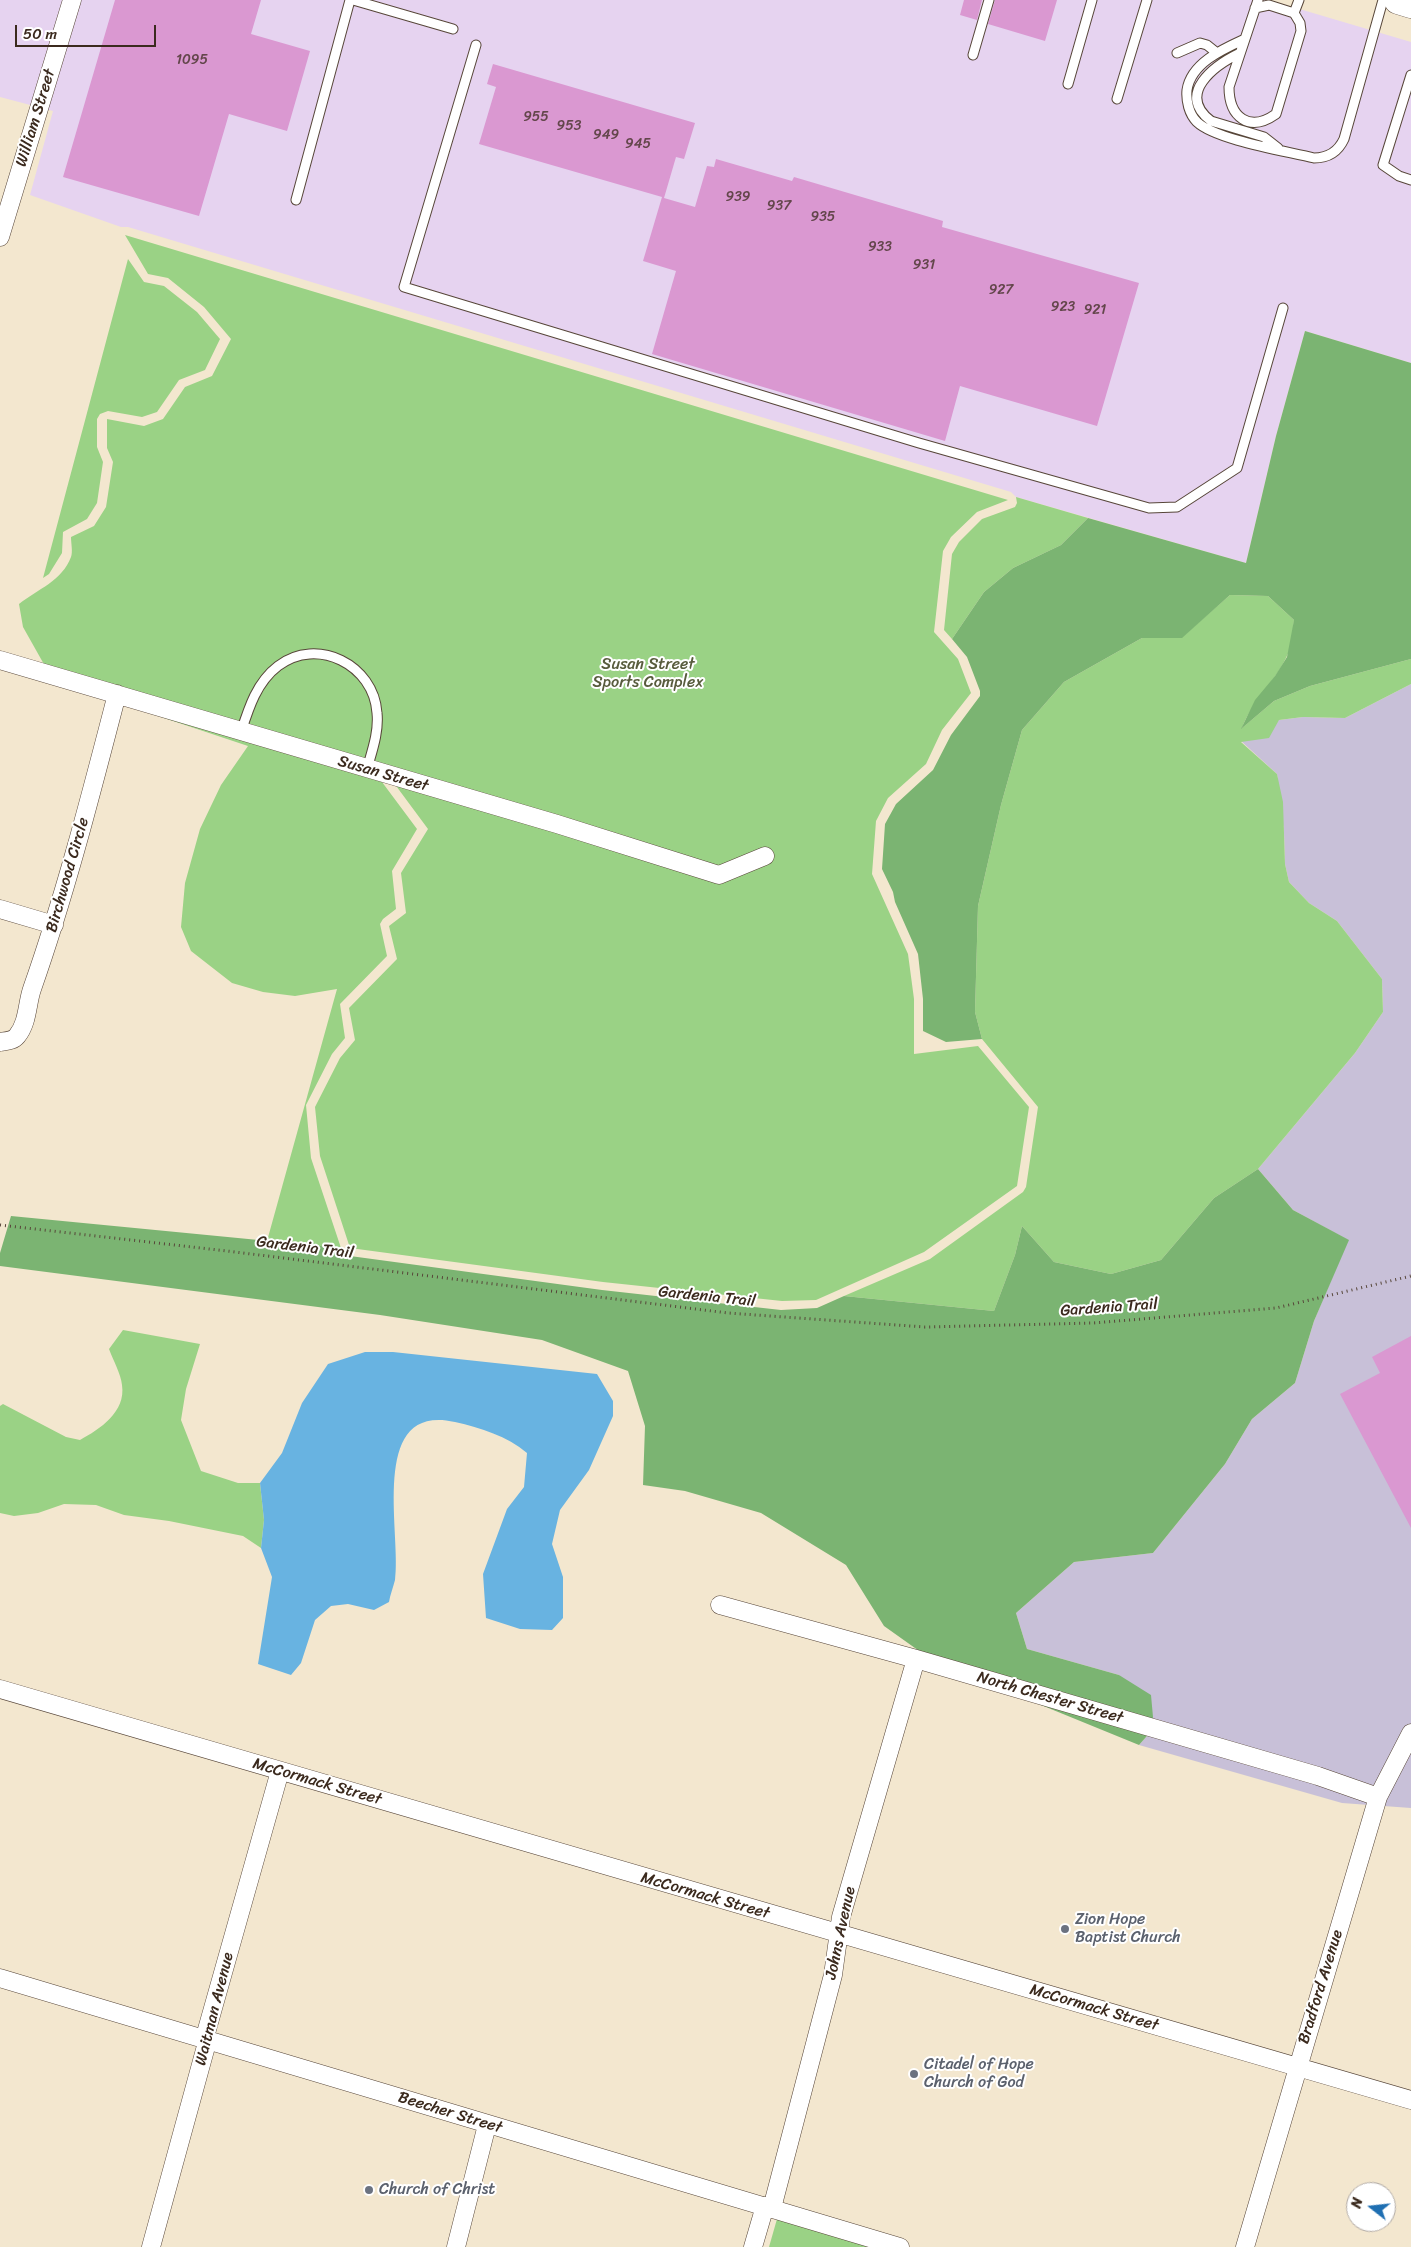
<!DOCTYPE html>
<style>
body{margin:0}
#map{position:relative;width:1411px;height:2247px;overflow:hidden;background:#f3e7cf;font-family:Sriracha,sans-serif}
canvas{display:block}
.north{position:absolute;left:1346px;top:2182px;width:50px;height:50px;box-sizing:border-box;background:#fff;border:1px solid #b1aaa5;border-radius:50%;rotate:286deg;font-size:14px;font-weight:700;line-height:20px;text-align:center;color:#3b2a1e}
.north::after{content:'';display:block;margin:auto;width:18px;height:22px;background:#1f6fb2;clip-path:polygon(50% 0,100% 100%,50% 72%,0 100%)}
.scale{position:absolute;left:15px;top:25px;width:141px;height:22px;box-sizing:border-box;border:2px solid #3b2a1e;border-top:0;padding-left:6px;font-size:15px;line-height:18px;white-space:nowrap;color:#3b2a1e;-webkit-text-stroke:4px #fff;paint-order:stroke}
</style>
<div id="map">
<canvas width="1411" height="2247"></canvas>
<div class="north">N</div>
<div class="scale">50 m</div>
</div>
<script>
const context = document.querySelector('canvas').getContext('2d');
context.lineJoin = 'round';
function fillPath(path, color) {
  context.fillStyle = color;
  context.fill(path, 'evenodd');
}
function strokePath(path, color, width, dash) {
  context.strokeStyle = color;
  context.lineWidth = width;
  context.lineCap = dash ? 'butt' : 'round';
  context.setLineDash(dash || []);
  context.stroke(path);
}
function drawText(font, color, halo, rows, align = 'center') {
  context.font = font + ' Sriracha,sans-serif';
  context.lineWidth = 4;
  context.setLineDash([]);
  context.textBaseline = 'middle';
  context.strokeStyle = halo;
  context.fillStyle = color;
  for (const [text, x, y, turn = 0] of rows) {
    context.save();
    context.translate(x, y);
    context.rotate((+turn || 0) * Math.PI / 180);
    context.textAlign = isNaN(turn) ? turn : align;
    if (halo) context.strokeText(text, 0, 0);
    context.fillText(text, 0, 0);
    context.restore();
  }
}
const built = new Path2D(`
 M0,0h1269l142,42v321l-106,-32 -29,105 -30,127 -230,-66 -5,-5 -883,-265h-7l-91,-32 23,-84 -53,-14z`);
const industrial = new Path2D(`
 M1411,684v1124l-69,-5 -203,-58 15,-17 -35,-53 -92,-26 -11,-36 58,-51 79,-9 72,-89 27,-45 43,-36 19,-62 34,-81 -55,-30 -35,-41 97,-116 28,-41 -1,-33 -45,-58 -28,-18 -20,-21 -4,-18 -1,-32 -7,-58 -36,-33 38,-21 24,-3 42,1z`);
const green = new Path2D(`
 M125,235l883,265 -31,12 -26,25 -8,14 -9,81 24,27 13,34 -29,37 -16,34 -38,34 -12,23 -4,53 36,80 6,45v55l64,-8 51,61 -12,79 -93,66 -108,48 -34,1 -179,-19 -253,-34 -30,-92 -5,-49 25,-49 15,-18 -6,-32 48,-49 -8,-33 17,-13 -5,-40 27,-44 -40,-54 -338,-100 -27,-48 -4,-23c19,-15 43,-23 52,-47 2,-5 0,-14 0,-20l23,-11 12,-19 7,-45 -6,-14v-29l37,7 19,-7 22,-32 27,-11 19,-37 -27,-32 -36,-29 -20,-4z
 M128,259l16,23 20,4 33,26 23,27 -15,31 -26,10 -22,32 -15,5 -34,-6 -8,3 -3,5v28l6,15 -6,41 -10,16 -24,13 -1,21 -13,21 -6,4z
 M1016,497l72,21 -27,27 -48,23 -29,24 -32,47 -8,-9 8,-76 7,-12 23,-23 33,-12 2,-4z
 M1230,595l38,1 26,24c-1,12 -2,27 -8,38 -12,25 -34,43 -44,70l32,-27 36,-15 101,-27v25l-66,34 -42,-1 -24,3 -10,18 -28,4 36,32 6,28 2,62 4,18 20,21 28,18 45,58 1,33 -28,41 -97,116 -44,29 -53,62 -50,14 -57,-12 -32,-36 -7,29 -21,56 -150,-15 86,-37 93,-67 3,-5 12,-80 -56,-68 -7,-27 3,-106 23,-101 21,-75 42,-48 78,-44 40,-1z
 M143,711l239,71 35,47 -25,42 4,38 -13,10 -3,5 7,32 -47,48 5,34 -13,16 -26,51 5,53 30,90 -74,-7 70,-252 -42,7 -32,-4 -31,-9 -41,-32 -10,-24 4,-44 15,-54 21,-44 27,-39z
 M123,1330l77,14 -14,45 -5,31 20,51 37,12h22l4,37 -3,28 -18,-12 -74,-15 -45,-6 -28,-10 -32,-1 -26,9 -24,3 -14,-3v-107l3,-2 63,33 14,3c20,-11 46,-28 42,-55 -1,-11 -9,-25 -13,-36z
 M777,2219l97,28h-105z`);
const forest = new Path2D(`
 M1305,331l106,32v296l-101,27 -36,15 -33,28 14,-29 20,-24 12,-19 7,-37 -26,-24 -38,-1 -48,43h-40l-78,44 -42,48 -21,75 -23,101 -3,106 7,27 -36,3 -23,-11v-32l-5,-45 -23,-52 -2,-10 -11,-23 3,-45 11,-20 37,-34 18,-35 29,-39v-5l-13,-34 -15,-18 32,-47 29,-24 48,-23 27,-27 158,45 30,-127z
 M1258,1169l35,41 56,30 -35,81 -19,62 -43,36 -27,45 -72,89 -79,9 -58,51 11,36 92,26 32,20 3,33 -15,17 -147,-60 -70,-32 -38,-27 -38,-61 -85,-52 -76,-22 -42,-6 2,-59 -17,-55 -86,-31 -162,-25 -380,-49v-13l11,-37 330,32 3,6 6,2 252,34 179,20 36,-2 27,-12 150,15 21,-56 7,-29 32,36 57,12 50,-14 53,-62z`);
const water = new Path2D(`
 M365,1352h28l204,22 16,27v15l-24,54 -29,40 -8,34 11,33v41l-11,12 -32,-1 -34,-11 -3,-44 24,-65 17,-22 3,-34c-20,-17 -46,-25 -72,-31 -88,-20 -53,112 -60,158 -2,8 -5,15 -6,22l-15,8 -26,-6 -17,2 -16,14 -14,43 -10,12 -33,-11 14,-87 -11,-29 3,-28 -4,-37 22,-30 20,-50 26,-39z`);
const building = new Path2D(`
 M115,0h146l-10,34 59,17 -23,80 -58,-17 -30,102 -136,-39z
 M964,0h18l-5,20 -17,-5z
 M995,0h62l-12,41 -57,-17z
 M493,64l202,59 -11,36 -8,-2 -12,41 31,9 12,-41 7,1 2,-8 76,22 2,-4 149,44 -1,6 197,56 -42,143 -137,-40 -15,55 -293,-87 24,-83 -33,-10 19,-64 -183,-53 17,-57 -9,-3z
 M1411,1336v192l-71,-134 40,-21 -8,-16z`);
const path = new Path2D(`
 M0,1225l227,26 501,62 197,14 168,-4 183,-15 135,-32`);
const service = new Path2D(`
 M353,0l100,29
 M1258,0l-29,87c0,30 20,46 47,27l25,-83 -1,-8 -6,-10 5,-13
 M1255,8l14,-3 25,8
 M1245,39c-22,10 -54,24 -58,51 -1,11 2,24 10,32 19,18 89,29 117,36 14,0 24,-6 30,-19l39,-139
 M476,45l-72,242 515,156 230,65 28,-1 60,-39 46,-160
 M1177,53l23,-10 7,2 10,8
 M1240,53c-25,12 -65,41 -29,68l53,16 14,11
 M973,55l16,-55
 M1411,75l-28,90 16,11 12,4
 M1068,84l24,-84
 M1117,99l30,-99
 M296,200l54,-200
 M241,732c8,-25 16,-50 37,-66 39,-30 96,-1 99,47 2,19 -5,38 -10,56`);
const minor = new Path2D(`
 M0,237l72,-237
 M0,660l557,164 162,51 46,-19
 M0,909l54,16
 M0,1042c6,-1 13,-1 17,-6 11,-13 10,-33 15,-47 34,-97 59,-195 85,-295
 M720,1605l196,54 402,117 60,21
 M0,1689l1411,411
 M0,1978l900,269
 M772,2208l61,-233 8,-58 75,-258
 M151,2247l57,-208 -2,-6 74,-262
 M456,2247l31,-122
 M753,2247l12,-41
 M1245,2247l133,-450 33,-64`);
const trunk = new Path2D(`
 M1398,0l13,4`);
const markers = [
 [1065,1929,5,"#6b7280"],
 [914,2074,5,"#6b7280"],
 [369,2190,5,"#6b7280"]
];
const numberNames = [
 ["1095",192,60],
 ["955",536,117],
 ["953",569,126],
 ["949",606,135],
 ["945",638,144],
 ["939",738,197],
 ["937",779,206],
 ["935",823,217],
 ["933",880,247],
 ["931",924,265],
 ["927",1001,290],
 ["923",1063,307],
 ["921",1095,310]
];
const streetNames = [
 ["William Street",36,118,-73],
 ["Susan Street",383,774,16],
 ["Birchwood Circle",68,875,-74],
 ["Gardenia Trail",305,1248,7],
 ["Gardenia Trail",707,1297,6],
 ["Gardenia Trail",1109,1308,-4],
 ["North Chester Street",1050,1698,16],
 ["McCormack Street",317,1782,16],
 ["McCormack Street",705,1896,16],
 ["Johns Avenue",841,1933,-78],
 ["Bradford Avenue",1321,1987,-73],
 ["McCormack Street",1094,2008,16],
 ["Waitman Avenue",215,2009,-76],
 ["Beecher Street",450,2113,17]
];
const parkNames = [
 ["Susan Street",648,665],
 ["Sports Complex",648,683]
];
const worshipNames = [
 ["Zion Hope",1075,1920],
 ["Baptist Church",1075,1938],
 ["Citadel of Hope",924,2065],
 ["Church of God",924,2083],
 ["Church of Christ",379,2190]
];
fillPath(built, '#e6d3f0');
fillPath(industrial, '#c8c0d8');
fillPath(green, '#9ad285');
fillPath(forest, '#7bb472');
fillPath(water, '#68b3e1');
fillPath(building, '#da98d1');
strokePath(service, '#574639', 11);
strokePath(minor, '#574639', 19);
strokePath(trunk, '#574639', 29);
strokePath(path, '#574639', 3, [1, 4]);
strokePath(service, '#fff', 9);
strokePath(minor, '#fff', 18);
strokePath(trunk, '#fff', 28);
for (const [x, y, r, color] of markers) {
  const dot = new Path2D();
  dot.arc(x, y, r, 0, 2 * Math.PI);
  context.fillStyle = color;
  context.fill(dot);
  strokePath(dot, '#fff', 2);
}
drawText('14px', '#63464b', null, numberNames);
drawText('16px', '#3b2a1e', '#fff', streetNames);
drawText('16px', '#585c3d', '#fff', parkNames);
drawText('16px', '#5b616d', '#fff', worshipNames, 'left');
</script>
